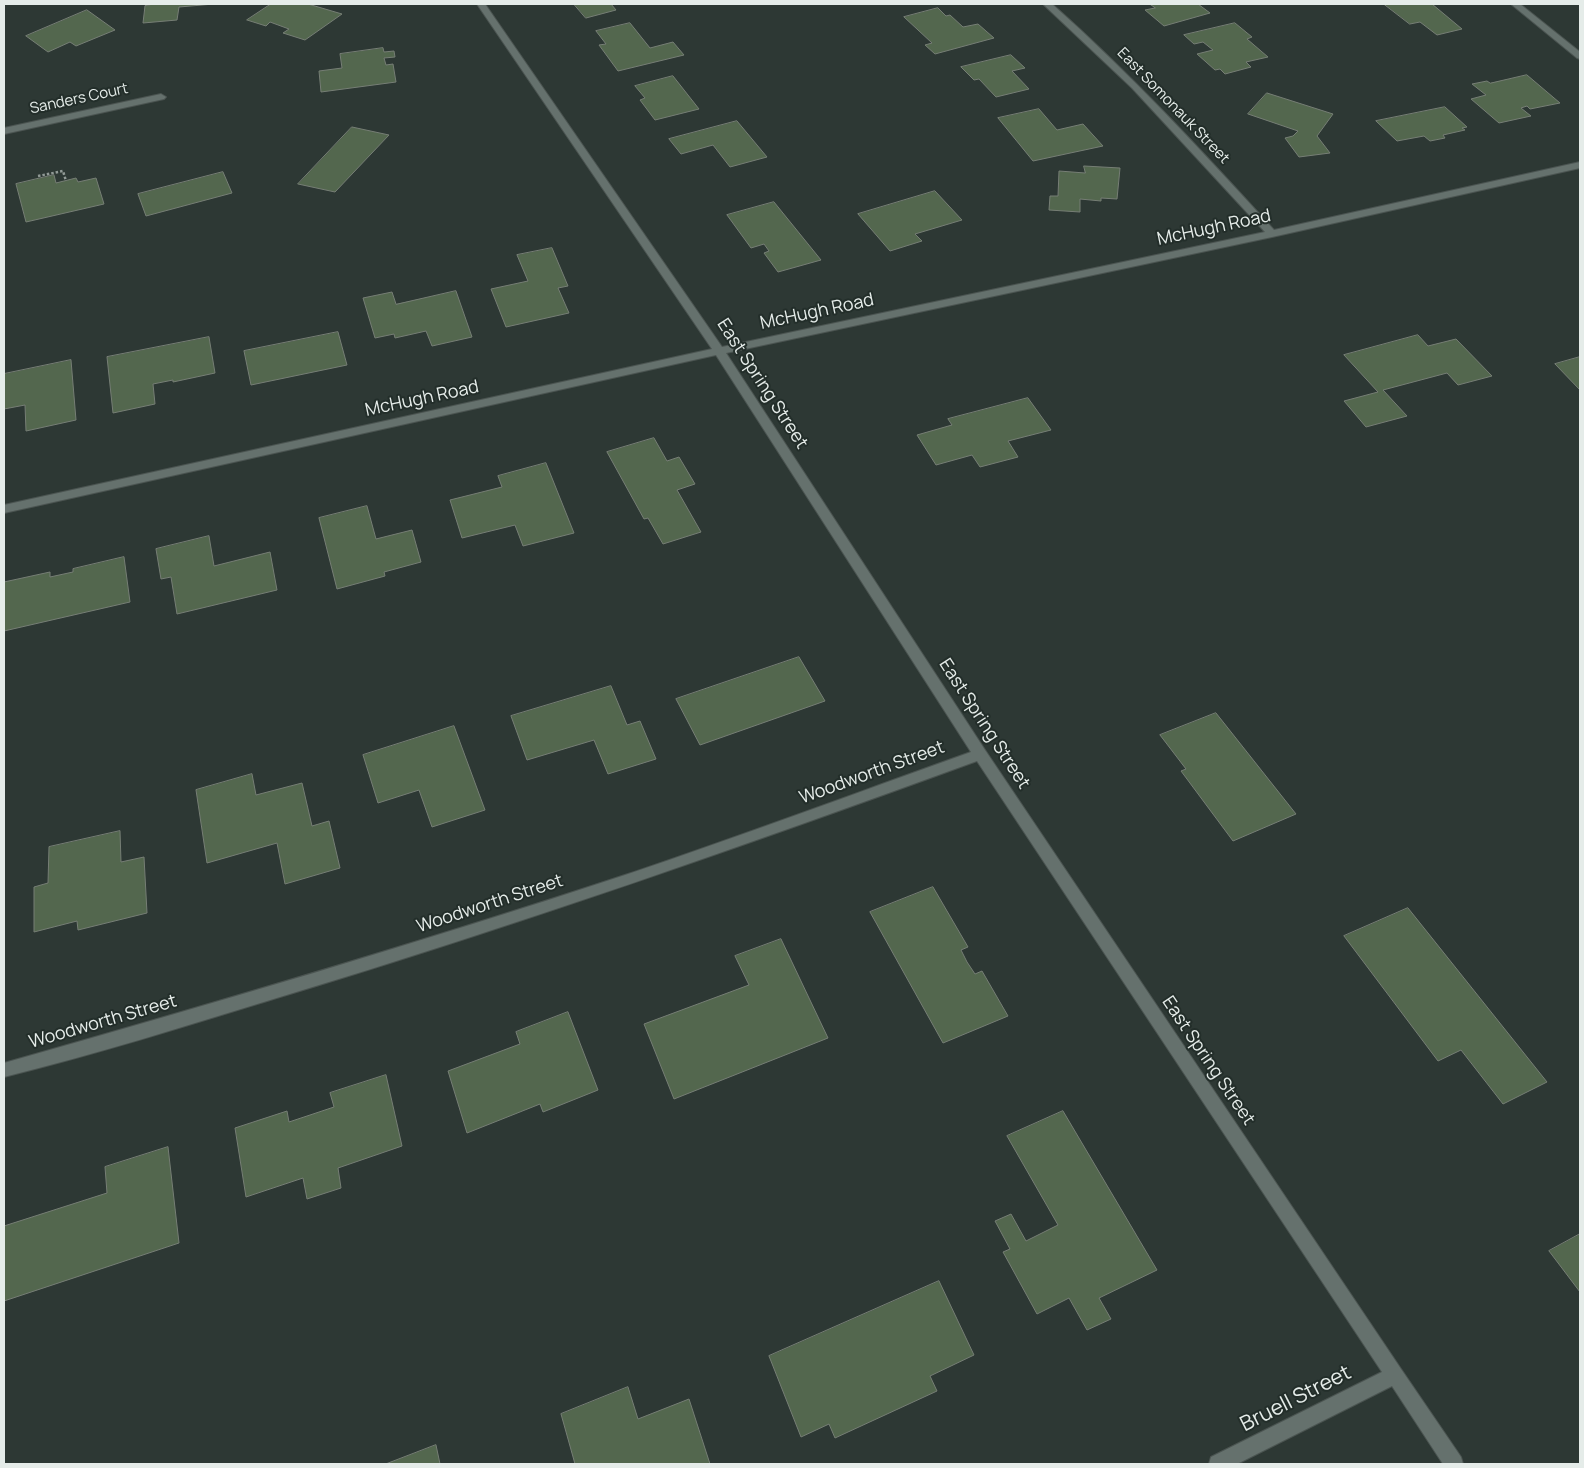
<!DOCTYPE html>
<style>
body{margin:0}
#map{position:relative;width:1584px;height:1468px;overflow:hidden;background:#2d3834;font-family:Manrope,sans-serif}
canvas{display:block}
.frame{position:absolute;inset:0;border:5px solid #e5ece9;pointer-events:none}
</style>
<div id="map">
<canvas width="1584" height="1468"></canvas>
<div class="frame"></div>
</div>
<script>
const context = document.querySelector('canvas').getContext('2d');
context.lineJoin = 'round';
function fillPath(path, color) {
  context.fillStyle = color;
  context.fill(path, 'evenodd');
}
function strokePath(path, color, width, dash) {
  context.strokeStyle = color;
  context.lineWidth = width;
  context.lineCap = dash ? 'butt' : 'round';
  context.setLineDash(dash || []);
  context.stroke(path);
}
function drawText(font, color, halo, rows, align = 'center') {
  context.font = font + ' Manrope,sans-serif';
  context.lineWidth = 4;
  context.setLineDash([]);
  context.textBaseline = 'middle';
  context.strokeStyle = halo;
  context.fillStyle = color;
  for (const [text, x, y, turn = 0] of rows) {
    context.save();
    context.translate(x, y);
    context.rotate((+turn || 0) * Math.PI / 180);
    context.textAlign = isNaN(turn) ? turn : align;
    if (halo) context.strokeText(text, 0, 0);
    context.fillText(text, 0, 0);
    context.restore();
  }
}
const building = new Path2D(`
 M154,4h60l-35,3 -2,13 -34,3 2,-17z
 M271,4h37l34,10 -37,26 -22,-7 6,-4 -19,-7 -4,4 -19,-6z
 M574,4h37l5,6 -30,8z
 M1150,4h48l12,9 -46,13 -19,-16 10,-2z
 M1384,4h48l30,25 -25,6 -17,-13 -10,2z
 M938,8l8,8 4,-1 13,12 15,-3 16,14 -59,16 -10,-9 7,-2 -28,-26z
 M87,10l28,20 -39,16 -6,-4 -22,10 -22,-16z
 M630,23l20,25 23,-6 11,13 -66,16 -19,-26 7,-1 -10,-13z
 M1235,23l17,14 -5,2 21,18 -22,5 5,5 -26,7 -5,-5 -5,1 -18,-16 16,-4 -10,-8 -9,2 -10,-9z
 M383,48l1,4 10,-1 1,6 -11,1 2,7 7,-1 3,18 -75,10 -2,-21 23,-3 -2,-14z
 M1011,55l14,13 -13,3 17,18 -33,8 -17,-18 -5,1 -13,-13z
 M1527,75l33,28 -30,6 -3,-3 -6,2 10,8 -32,7 -28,-24 15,-4 -14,-11 15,-3 3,2z
 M673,76l26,33 -44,11 -15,-20 5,-2 -10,-12z
 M1267,93l66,21 -16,22 13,17 -31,4 -14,-19 8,-2 5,-5 -50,-17z
 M1445,107l22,20 -5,1 3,2 -22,5 2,3 -15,3 -6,-5 -27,5 -21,-20z
 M1039,109l18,21 26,-6 20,22 -70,15 -35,-43z
 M737,121l30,36 -37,10 -17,-22 -32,9 -12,-15z
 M352,127l37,8 -54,57 -37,-8z
 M1084,166l36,2 -3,31 -16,-1v3l-21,-2v13l-31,-2 1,-14h8l1,-25 26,2z
 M223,172l9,21 -86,23 -8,-22z
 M54,175l2,8 20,-5 2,4 18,-4 8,26 -78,18 -10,-38z
 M935,191l27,29 -47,14 7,7 -32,10 -32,-37z
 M774,202l47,58 -43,12 -14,-19 5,-2 -5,-7 -13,4 -24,-33z
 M552,248l16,38 -10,2 11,25 -63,14 -15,-38 37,-8 -11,-26z
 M456,291l16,46 -40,9 -6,-15 -31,7 -1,-4 -19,4 -12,-40 29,-6 4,12z
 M338,332l9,33 -96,20 -7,-34z
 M1418,335l10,11 28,-7 36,37 -34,9 -11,-12 -64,17 24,26 -41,11 -22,-26 34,-9 -34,-37z
 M209,337l6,36 -42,9v-2l-20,4 2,20 -42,9 -6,-56z
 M1580,357v33l-25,-26z
 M71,360l5,60 -50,11 -1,-26 -21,4v-35z
 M1028,398l23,32 -43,11 10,16 -38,10 -8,-12 -36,10 -19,-30 35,-10 -4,-6z
 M654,438l13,23 12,-4 16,27 -18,6 24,42 -38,12 -15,-26 -4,1 -37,-67z
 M546,463l28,70 -51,13 -8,-21 -53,13 -12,-38 52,-13 -4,-11z
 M367,506l9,33 36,-9 9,32 -37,10 1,4 -48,13 -18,-71z
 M209,536l5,30 56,-14 7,38 -100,24 -6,-37 -10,2 -5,-30z
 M124,557l6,45 -126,29v-49l46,-10v5l23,-5v-3z
 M799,657l26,44 -125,44 -24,-46z
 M611,686l16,39 13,-4 16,38 -48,15 -14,-34 -67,20 -16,-44z
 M1216,713l80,101 -63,27 -52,-70 5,-2 -26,-34z
 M454,726l31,84 -53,17 -13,-37 -41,13 -15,-48z
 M252,774l4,21 46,-12 10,43 17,-5 11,47 -55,16 -8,-41 -70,20 -11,-73z
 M120,831l1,31 23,-5 3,56 -69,17 -1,-9 -43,11v-45l14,-4 1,-36z
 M933,887l35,60 -7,3 6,12 8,12 7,-3 26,45 -65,27 -73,-131z
 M1408,908l139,174 -44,22 -42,-54 -23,11 -94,-125z
 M781,939l47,99 -154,61 -30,-75 105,-39 -14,-29z
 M568,1012l30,78 -55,22 -3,-8 -73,29 -19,-62 72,-27 -4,-12z
 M386,1075l16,71 -64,22 3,20 -34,11 -4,-21 -57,19 -11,-69 52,-17 2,11 45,-15 -4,-14z
 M1063,1111l94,159 -58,28 12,21 -24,11 -18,-32 -32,16 -34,-62 7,-3 -15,-28 16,-7 15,27 32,-16 -51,-89z
 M168,1147l11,96 -175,58v-75l103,-33 -2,-26z
 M1580,1234v58l-31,-41z
 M939,1281l35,74 -44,21 7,15 -102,47 -6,-14 -28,13 -32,-81z
 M628,1387l10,32 51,-20 21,65h-135l-14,-50z
 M436,1445l4,19h-54z`);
const path = new Path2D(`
 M38,176l25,-5 3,10`);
const minor = new Path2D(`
 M477,4h8l237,343 543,-115 -133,-144 -89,-84h9c79,70 151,148 222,226l306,-68v6l-308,69 -546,116 259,397 416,619 60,88 2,7h-20l-51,-78 -155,78h-28l2,-7 171,-85 -405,-611c-230,84 -462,165 -697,236 -91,28 -183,57 -276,80v-14c208,-59 415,-120 621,-188 116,-39 231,-82 346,-123l-255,-397 -712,158v-8l708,-156z
 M1511,4h9l60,48v7l-3,-1z
 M161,94l5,3 -2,2 -160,35v-6z`);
const farStreetnames = [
 ["Sanders Court",79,99,-12],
 ["East Somonauk Street",1173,106,46]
];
const streetNames = [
 ["McHugh Road",1214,228,-12],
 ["McHugh Road",817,312,-12],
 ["East Spring Street",762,384,57],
 ["McHugh Road",422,399,-12],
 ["East Spring Street",984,724,57],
 ["Woodworth Street",872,773,-20],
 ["Woodworth Street",490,904,-18],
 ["Woodworth Street",103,1022,-16],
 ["East Spring Street",1208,1061,56]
];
const nearStreetnames = [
 ["Bruell Street",1296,1399,-27]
];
fillPath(building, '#53674e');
strokePath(building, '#767e75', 1);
strokePath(minor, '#4b5451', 2);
strokePath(path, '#919a96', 2.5, [2.5, 2]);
fillPath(minor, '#65716d');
drawText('15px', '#e5ece9', '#232e2a', farStreetnames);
drawText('18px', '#e5ece9', '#232e2a', streetNames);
drawText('21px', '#e5ece9', '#232e2a', nearStreetnames);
</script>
